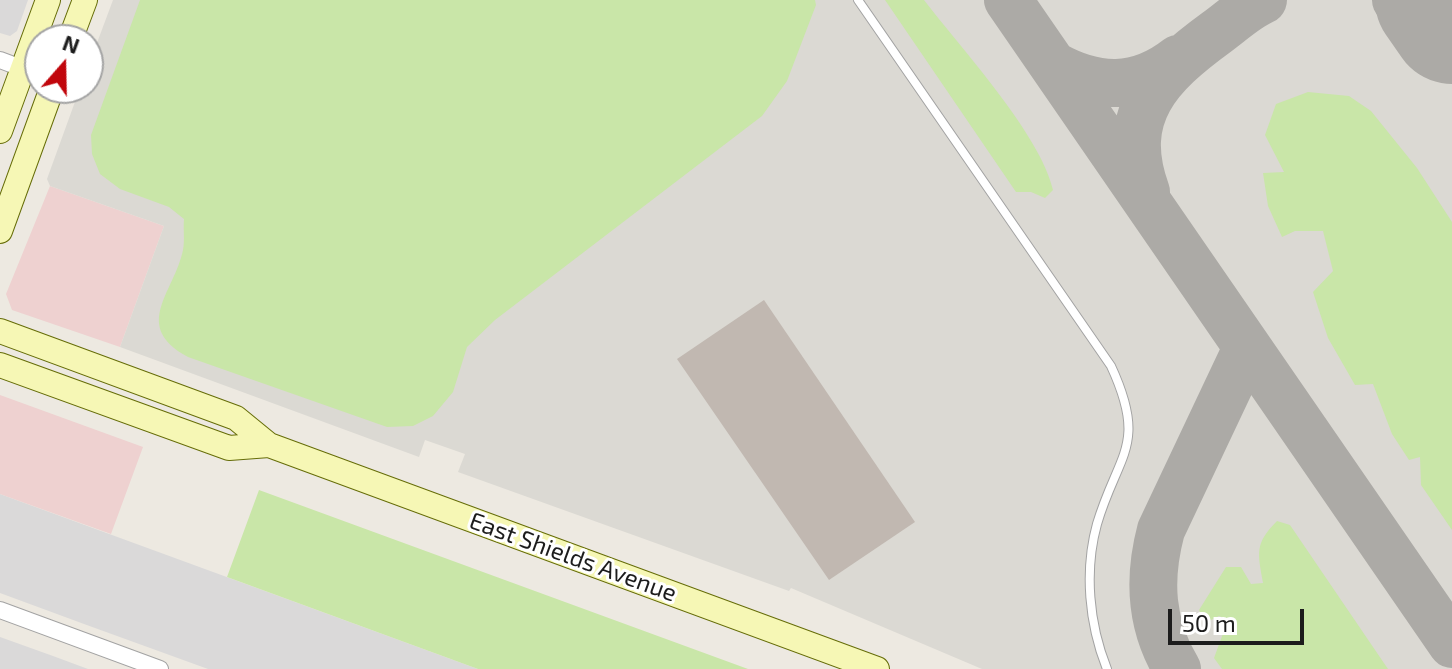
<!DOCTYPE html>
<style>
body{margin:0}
#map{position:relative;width:1452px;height:669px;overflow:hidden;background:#ede9e1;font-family:"Exo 2",sans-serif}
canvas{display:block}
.north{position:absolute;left:24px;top:24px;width:80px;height:80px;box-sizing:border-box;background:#fff;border:2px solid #a4a4a4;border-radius:50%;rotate:20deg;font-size:22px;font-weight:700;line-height:32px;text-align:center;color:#1c1c1c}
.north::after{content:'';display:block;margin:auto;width:28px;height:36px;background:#c1060c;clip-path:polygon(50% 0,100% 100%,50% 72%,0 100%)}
.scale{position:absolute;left:1168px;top:609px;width:136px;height:36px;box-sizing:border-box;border:4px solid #1c1c1c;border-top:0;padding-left:10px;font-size:24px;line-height:28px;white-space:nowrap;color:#1c1c1c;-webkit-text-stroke:6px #fff;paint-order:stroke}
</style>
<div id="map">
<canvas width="1452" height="669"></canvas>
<div class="north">N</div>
<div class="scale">50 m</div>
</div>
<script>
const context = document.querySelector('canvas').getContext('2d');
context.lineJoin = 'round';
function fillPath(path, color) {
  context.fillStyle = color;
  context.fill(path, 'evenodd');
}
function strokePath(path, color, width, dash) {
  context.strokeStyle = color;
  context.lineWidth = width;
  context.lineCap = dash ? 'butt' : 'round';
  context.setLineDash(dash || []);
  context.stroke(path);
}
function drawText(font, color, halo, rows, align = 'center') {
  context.font = font + ' "Exo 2",sans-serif';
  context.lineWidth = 6;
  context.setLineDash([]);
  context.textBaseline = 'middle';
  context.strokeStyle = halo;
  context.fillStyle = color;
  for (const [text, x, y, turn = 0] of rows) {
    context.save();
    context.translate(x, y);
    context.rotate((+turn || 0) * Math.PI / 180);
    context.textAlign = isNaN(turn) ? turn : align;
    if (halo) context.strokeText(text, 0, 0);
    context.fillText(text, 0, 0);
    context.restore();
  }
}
const residential = new Path2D(`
 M0,0h28l-11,31 -7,5 -10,-3z
 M0,494l478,175h-270l-124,-45 -84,-31z
 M0,637l53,19 35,13h-88z`);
const commercial = new Path2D(`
 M50,186l114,40 -44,121 -108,-37 -6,-16z
 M0,395l143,52 -32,87 -111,-40z`);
const airport = new Path2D(`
 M113,0h1339v669h-470l-191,-81 -2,3 -331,-119 7,-18 -40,-14 -6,17 -299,-110 44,-121 -114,-40 -3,-7 33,-91h8v-21z`);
const grass = new Path2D(`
 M140,0h675l1,5 -29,76 -25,35 -267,204 -28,27 -14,45 -20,24 -20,10 -26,1 -199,-70c-57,-31 -14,-64 -5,-107 2,-10 0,-21 1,-31l-15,-12 -49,-18 -20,-15 -8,-20 -1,-19z
 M885,0h39c36,47 117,135 129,190l-8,8 -14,-6h-15z
 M1308,92l41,4 22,15 46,57 35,54v308l-31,-45 -1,-28 -11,3 -17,-26 -19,-50 -18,1 -27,-47 -15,-46 20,-21 -10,-40h-28l-13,6 -14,-31 -5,-33 21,-1 -19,-37 11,-31z
 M259,490l489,179h-270l-251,-92z
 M1277,521l13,4 98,144h-166l-8,-11 14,-38 -9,-4 -14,7 -6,-13 27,-43h15l10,17 12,-1c-5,-30 -9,-39 14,-62z`);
const taxiway = new Path2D(`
 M1008,0l444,644
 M1396,0l25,10 31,25
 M1053,65c43,24 84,26 125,-6
 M1146,192c-28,-77 12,-117 71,-160 15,-11 30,-25 46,-32
 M1177,669c-27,-44 -29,-90 -16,-139l86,-182`);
const runway = new Path2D(`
 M1436,0l16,23`);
const building = new Path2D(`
 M764,300l151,222 -86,58 -152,-221z`);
const lane = new Path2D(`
 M858,0l253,366c37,80 7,87 -14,158 -13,47 -8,100 10,145`);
const street = new Path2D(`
 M0,60l40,15
 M0,610l160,59`);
const secondary = new Path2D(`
 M70,40l15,-40
 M0,131l48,-131
 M0,231l52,-143
 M0,331l236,87 33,27 608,224
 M0,365l229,83 40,-3`);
const streetNames = [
 ["East Shields Avenue",573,557,20]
];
fillPath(residential, '#dad9d9');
fillPath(commercial, '#eed1d0');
fillPath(airport, '#dbd9d3');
fillPath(grass, '#c9e6a8');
strokePath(taxiway, '#acaaa6', 48);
strokePath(runway, '#acaaa6', 122);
fillPath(building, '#c1b8b1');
strokePath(lane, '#a3a3a3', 10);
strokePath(street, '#a3a3a3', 18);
strokePath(secondary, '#666d08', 26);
strokePath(lane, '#fff', 8);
strokePath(street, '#fff', 16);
strokePath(secondary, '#f6f7b5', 24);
drawText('24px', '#1c1c1c', '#fff', streetNames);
</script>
